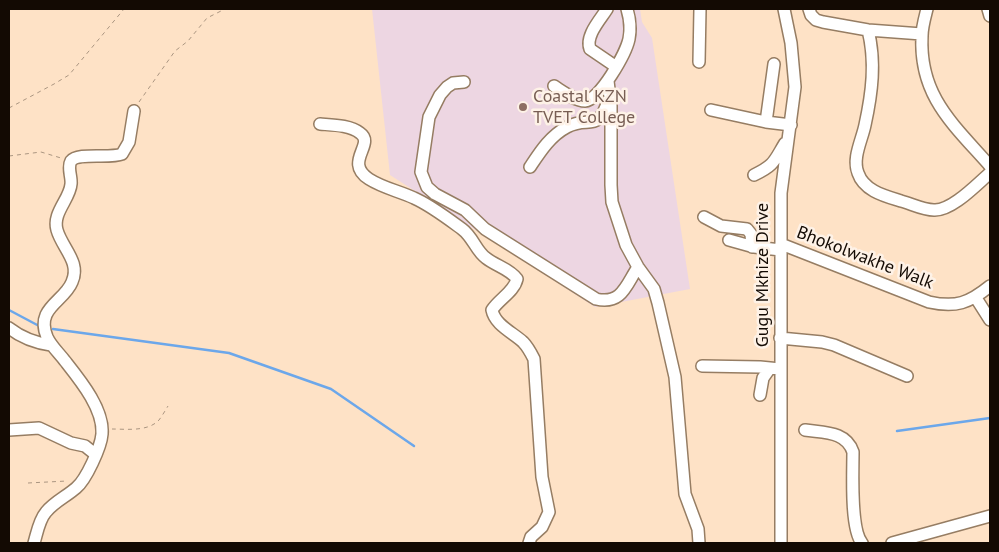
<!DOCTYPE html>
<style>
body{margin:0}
#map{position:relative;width:999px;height:552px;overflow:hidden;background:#fee2c6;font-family:"PT Sans",sans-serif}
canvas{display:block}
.frame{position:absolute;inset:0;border:10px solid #130a03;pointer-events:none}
</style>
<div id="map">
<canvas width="999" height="552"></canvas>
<div class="frame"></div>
</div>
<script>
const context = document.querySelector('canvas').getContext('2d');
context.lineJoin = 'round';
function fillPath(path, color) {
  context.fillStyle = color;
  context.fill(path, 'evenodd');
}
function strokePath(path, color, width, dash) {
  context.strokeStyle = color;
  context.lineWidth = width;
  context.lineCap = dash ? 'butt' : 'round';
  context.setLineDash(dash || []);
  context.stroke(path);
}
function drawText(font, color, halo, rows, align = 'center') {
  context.font = font + ' "PT Sans",sans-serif';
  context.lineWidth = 5;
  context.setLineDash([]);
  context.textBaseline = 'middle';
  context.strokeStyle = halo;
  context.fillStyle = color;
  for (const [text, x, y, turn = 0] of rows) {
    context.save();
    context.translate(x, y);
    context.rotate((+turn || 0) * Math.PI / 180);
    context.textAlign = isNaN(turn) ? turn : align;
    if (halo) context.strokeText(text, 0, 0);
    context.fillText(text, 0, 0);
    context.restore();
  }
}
const education = new Path2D(`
 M372,9h268l2,13 10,16 38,251 -95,18 -205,-132z`);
const stream = new Path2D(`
 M9,310l32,17
 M53,329l176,24 102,36 83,57
 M897,431l93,-13`);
const path = new Path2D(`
 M139,102l36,-51 13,-10 19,-23 18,-9
 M9,108l45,-24 15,-9 55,-66
 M9,156l32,-4 20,6
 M112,429c14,0 36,3 47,-9 3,-4 6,-9 9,-14
 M28,483l39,-2`);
const minor = new Path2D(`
 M607,9c-7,11 -22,27 -17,40l25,17
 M809,9l2,6 5,5 7,2 45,8 54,4
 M927,9c-2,8 -5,18 -5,27 -3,60 31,88 68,130
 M988,9l2,7
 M868,30c8,32 4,63 -3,95 -3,15 -13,33 -7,48 6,18 27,23 43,28 11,3 22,9 33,9 18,1 43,-26 56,-37
 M699,62l1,-53
 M608,81l3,25v79l1,17 14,43 12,22 16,22 4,14 17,74 10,117 13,35 1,14
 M464,82l-11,1 -6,4 -7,8 -11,22 -8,55 6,15 8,7 30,16 20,19 111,70c26,6 30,-14 42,-32
 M554,86c8,5 21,15 31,15 15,-1 41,-48 44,-62 2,-10 1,-20 -2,-30
 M711,110l55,12 25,3
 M766,122l8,-58
 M320,124c12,1 30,1 40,9 16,11 -17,29 9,46 14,9 30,12 45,19 16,7 33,20 48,31 11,8 14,22 24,29 10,8 24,11 31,21 -3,13 -18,20 -25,31 3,15 20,22 31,32 5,5 8,11 11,17l8,118 7,35 -7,15 -11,10 -2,6
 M530,167c10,-15 20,-31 37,-40 22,-12 30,7 41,-26
 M754,175c21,-10 20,-14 31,-32
 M704,217l17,9 26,3 4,5 1,13
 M729,240l25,7 27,3
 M781,244l148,58c27,6 40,1 61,-16
 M976,298l14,22
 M9,328c13,10 26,15 42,17
 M780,338l42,4 12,3 73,31
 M702,366l58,1 20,2
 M760,395l3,-17 7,-10
 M9,430l30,-2 32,15 14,3 10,8
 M805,430c19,3 41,1 48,22 0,20 -3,77 9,91
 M34,543c3,-10 5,-23 12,-31 8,-10 21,-16 30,-24 10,-8 25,-41 26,-54 2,-25 -22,-54 -37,-73 -6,-8 -14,-15 -18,-24 -12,-29 17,-35 25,-55 9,-20 -10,-34 -15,-52 -5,-17 13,-31 14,-46 1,-7 -4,-16 0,-23 7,-9 39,-2 51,-7l7,-12 5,-31
 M781,543v-350l14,-106 -4,-44 -7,-34
 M892,543l98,-27`);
const markers = [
 [523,107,5,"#8d6e63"]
];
const educationNames = [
 ["Coastal KZN",533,97],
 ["TVET College",533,118]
];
const streetNames = [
 ["Bhokolwakhe Walk",865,258,21],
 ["Gugu Mkhize Drive",763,275,-90]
];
fillPath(education, '#edd6e2');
strokePath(stream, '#6ca7ea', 2.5);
strokePath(minor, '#967d63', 14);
strokePath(path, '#aa9580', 1, [4, 4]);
strokePath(minor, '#fff', 11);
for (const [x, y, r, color] of markers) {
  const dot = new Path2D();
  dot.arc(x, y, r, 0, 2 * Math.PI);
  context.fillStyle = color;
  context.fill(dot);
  strokePath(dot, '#fef2e7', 2);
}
drawText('18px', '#785e54', '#fef2e7', educationNames, 'left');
drawText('18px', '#130a03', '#fef2e7', streetNames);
</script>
